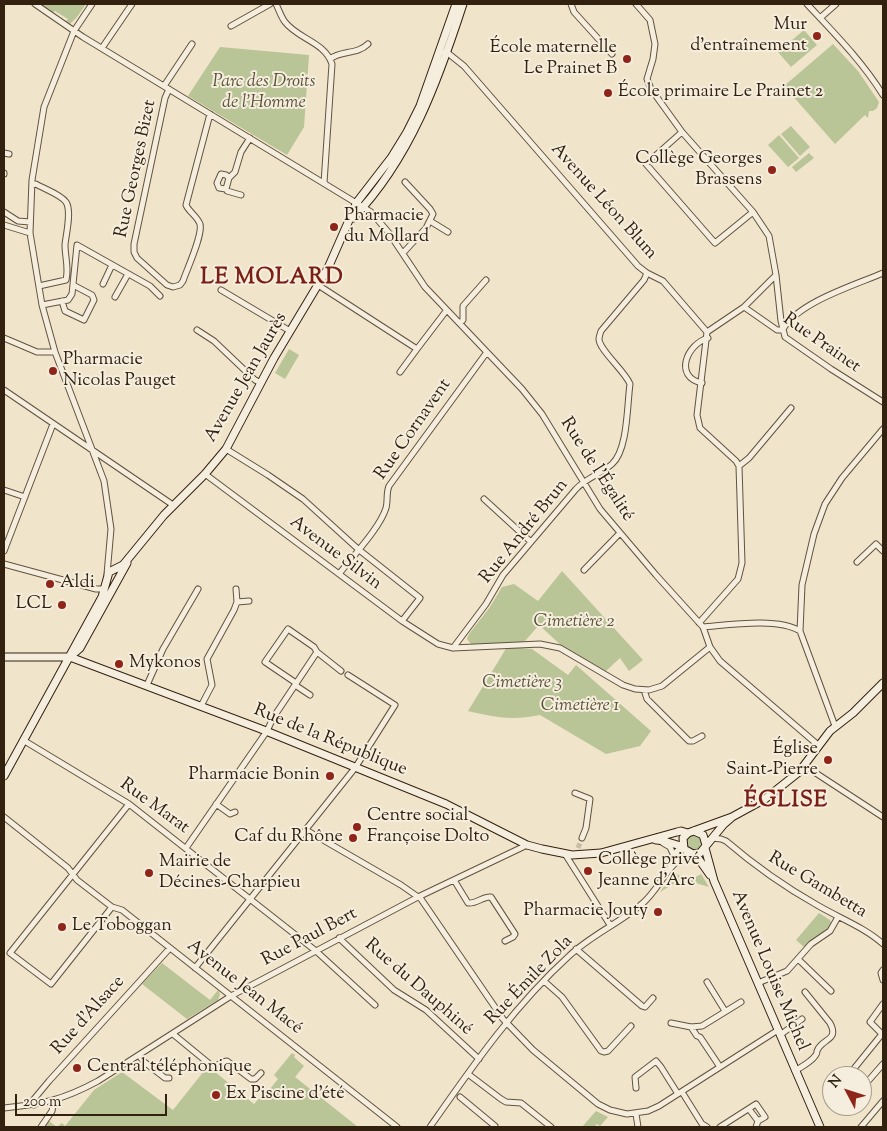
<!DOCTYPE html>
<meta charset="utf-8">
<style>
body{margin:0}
#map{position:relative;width:887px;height:1131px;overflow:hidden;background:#f0e4ca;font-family:"Sorts Mill Goudy",serif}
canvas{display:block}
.frame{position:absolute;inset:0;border:5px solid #332110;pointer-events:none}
.north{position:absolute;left:822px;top:1066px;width:50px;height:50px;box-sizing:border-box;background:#f5eddd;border:1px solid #a79b8b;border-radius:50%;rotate:310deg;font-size:14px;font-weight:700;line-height:20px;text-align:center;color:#332110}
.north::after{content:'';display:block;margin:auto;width:18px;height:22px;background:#8f2418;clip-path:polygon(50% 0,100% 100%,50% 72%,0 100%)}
.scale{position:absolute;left:15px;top:1094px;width:152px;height:22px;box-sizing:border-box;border:2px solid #332110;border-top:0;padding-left:6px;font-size:15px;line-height:18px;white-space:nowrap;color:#332110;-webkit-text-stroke:4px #f5eddd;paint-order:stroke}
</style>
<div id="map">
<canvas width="887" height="1131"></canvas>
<div class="frame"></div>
<div class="north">N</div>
<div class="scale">200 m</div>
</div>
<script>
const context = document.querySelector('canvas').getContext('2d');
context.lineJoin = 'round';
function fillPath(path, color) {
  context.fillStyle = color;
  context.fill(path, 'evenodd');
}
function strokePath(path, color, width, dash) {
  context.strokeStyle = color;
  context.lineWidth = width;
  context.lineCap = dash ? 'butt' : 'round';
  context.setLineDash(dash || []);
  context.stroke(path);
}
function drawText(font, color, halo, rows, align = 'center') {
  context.font = font + ' "Sorts Mill Goudy",serif';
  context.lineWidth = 4;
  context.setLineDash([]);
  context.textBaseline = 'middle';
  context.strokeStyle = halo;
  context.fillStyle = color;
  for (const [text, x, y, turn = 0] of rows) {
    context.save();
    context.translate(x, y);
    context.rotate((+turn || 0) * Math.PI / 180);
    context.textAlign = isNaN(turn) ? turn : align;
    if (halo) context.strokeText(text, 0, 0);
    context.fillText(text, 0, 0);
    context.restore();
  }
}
const green = new Path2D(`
 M39,4h47l-9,13 -7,7 -4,-3 2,-2 -13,-8 -3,2z
 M804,30l13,15 -26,22 -13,-15z
 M833,44l25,27 21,31 -2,6 -4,3h-4l-1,7 -3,-3 -30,29 -51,-58z
 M220,47l89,8 -5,72 -17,28 -99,-59z
 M791,126l19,21 -10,9 -19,-22z
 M779,135l20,23 -11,9 -20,-22z
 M809,153l5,5 -18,14 -4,-5z
 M289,349l10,6 -14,24 -10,-6z
 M562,571l81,89 -14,11 -9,-13 -14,13 -43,-24 -24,-22 -14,16 -3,1 -51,2 -4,-5 2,-5 21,-27 12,-20 12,-3 24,17z
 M507,647l25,2 36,26 8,-10 75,66 -11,15 -34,8 -66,-39c-29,6 -45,2 -72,-4z
 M686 843a8 8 0 1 1 16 0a8 8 0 1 1-16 0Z
 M674,872c9,7 17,9 27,2l8,13 -27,-8 -22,13z
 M819,913l11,7 1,3 -3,5 -24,19 -8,-7z
 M162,963l48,37 8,-10 2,4 -2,6 -31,19 -45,-35z
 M292,1053l3,2 -1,2 10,9 -9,11 63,50h-314l5,-6 8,6 5,-4 3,3 29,-36 28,-18 51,38 35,-44 46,38 10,-11 2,1 12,-15 -4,-4z
 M596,1111l12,6 -8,9 -3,-2 -3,3h-12z`);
const streetTunnel = new Path2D(`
 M578,848l4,-10`);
const street = new Path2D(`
 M35,4l48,33 288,175 18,21 36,54 97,102 20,25 58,95 56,66 47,52 7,20 10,14 98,84
 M92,4l-18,27 -30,76 -12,73 -2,53 12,72 13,47 49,129 7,48 -4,45
 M276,4c3,6 5,13 9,18 13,17 40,20 47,42l-8,119
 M571,4l3,8 38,42
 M636,4l14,16 5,24 -2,15 -6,20 4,10 31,43 71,80 16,24 7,39 5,46 4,16 46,32 52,33
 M807,4c27,29 55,57 76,91
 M820,18l16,-14
 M231,26l39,-22
 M102,48l30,-44
 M440,52l9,2 15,12 174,200 9,7 16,8 44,51 -10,83 3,13 36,33 3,5 3,97 -4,16 -39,44
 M330,59c11,-9 27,-4 38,-15
 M164,86l28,-42
 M169,89l-4,9 -31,146v8l3,6 30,27 6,2 7,-2 3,-4c4,-12 20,-46 17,-57 -3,-8 -11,-12 -14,-19l24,-91
 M682,132l-36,32 69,79 38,-31
 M4,153l5,1
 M4,173v1
 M32,185l4,-1c8,5 24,10 30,18 6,9 0,32 -1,43 0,12 4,23 1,35l-27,6
 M226,189l-7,-1 -2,-5 4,-9 5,1 3,3
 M241,195l-14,-4 -1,-2 3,-11 6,-6 6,-20 9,-14
 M4,212l14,9 12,1
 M430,221l18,11
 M4,225l26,8
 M403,253l23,-25 7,-14 -3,-5 -25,-27
 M103,284l9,-19
 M318,285l99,64 29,-38
 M221,290l69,41
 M115,297l13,-23
 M62,301l3,10 19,9 10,-20 -2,-5 -19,-10
 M42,305l26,-5 4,-6 5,-49 73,41 10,10
 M744,307l33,23h6
 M460,323l3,-3v-14l23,-26
 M783,329c16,-27 72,-44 100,-56
 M197,330l17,11 41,39 6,3
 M707,332l37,-25 32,-32
 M4,338l33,14h18
 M400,372l17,-23
 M702,383c-29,-6 -15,-39 6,-45
 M4,390l169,115
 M226,449l42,26 35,24 55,50 62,49 -18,23
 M739,466l10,-8 42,-50
 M205,474l197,147 36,23 15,4 87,-4 20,4 63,37 12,4 14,1 13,-4 48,-39
 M4,490l21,7
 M484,499l47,43
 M4,551l49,-127
 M857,562l19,-18 7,7
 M4,564l92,25h8
 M584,570l36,-37
 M339,574c13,-17 41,-46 47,-66 2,-7 0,-15 3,-22l98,-134
 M237,602l12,-1
 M703,627c25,-2 75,-10 97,4
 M453,648l33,-44 17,-29 73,-86c10,-11 25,-15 36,-25 16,-14 15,-59 18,-80 -5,-13 -31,-34 -31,-45 0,-2 1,-5 2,-8l43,-51 3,-7
 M317,652l24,19
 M147,685l16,-36 35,-60
 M295,685l15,10
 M644,690l3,9 42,42h4l9,-5
 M201,706l11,-21 -5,-26 27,-49 3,-8 -1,-13
 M835,726l-35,-95 2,-46 12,-51 11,-30 17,-26 41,-49
 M23,740l106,64 187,147 59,54
 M805,766l78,51
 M575,793l15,6 -4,29 -4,10
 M216,804l14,10 5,-2
 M4,817l64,51 9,12 35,27 10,3 275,217
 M306,830l95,55 20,14 82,120 30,31 65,54 12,6 17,4 21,-3 11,-5 119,-76
 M712,838l9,1 5,2c28,24 59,46 91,64 22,13 47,22 66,39
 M663,843l7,4 4,9
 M186,848l81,-117 6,-13 44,-66 -3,-5 -26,-18 -23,33 31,21
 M565,854l45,71
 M670,866l7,-15 5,-5
 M454,880l14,23c9,1 15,-7 23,-6l24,37 -2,3 -8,4
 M112,907l-61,77 -41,-31 119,-149
 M339,938l55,52 32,20 53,49
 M576,949l66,57 3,1 8,-9
 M798,959l33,32
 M195,968l160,-200 40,-63 -47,-30
 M883,970l-2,3 2,7
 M544,981l18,16 39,54 3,1 4,-1 23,-25
 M707,982l18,29
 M758,983l29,-12 24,-27 19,-13 8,-14
 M671,1023l20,4 11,-1 39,-24
 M691,1027l6,9 3,1 20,30
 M173,1034l39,32c6,1 9,-5 15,-5l24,18h4l6,-6
 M780,1035l22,-16
 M883,1035l-13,-13 13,-18
 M139,1055l4,6 22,17h4
 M795,1071c6,-4 16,-9 20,-15 4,-5 0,-2 3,-7 6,-11 21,-9 12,-26l-25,-31
 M468,1074l33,25 5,3 15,1 30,24
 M848,1076l34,-42
 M636,1088l-1,-11 21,-16 5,6 17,27
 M862,1088l21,-24
 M682,1092l20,32 5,3
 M460,1097l35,29 -1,1
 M34,1105v-6l15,-18 121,-133
 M4,1108c39,-4 59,-8 94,-27l133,-85 187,-99 109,-52
 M749,1109l9,12
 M636,1114l2,13
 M41,1127l11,-16 2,-10
 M430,1127c42,-60 84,-121 139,-171 22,-21 51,-33 74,-53 17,-15 25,-40 46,-50
 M720,1127l36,-23 9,13 -7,4 -2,6
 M861,1127l22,-26`);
const secondary = new Path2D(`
 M353,218c57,-59 85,-137 110,-214
 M72,655l8,-7 47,-85
 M4,657h66l191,72 185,75 81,41 15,4 30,6 29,-2 76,-21 4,-1 7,2
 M4,776l98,-179 7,-25 14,-7 41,-50 41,-41 21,-25 48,-91 54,-90 29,-66 34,-44 16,-26 13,-26 36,-102
 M732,817l-44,16 -5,5 1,11 9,5 7,-1 24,-29 8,-7 33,-18 34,-27 31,-41 23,-18 30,-30
 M694,831l9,4 3,10
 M656,840c10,0 17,5 27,6
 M705,848l9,33 106,246
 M693,854l5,4 12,17`);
const markers = [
 [817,36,5,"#8f2418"],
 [627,59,5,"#8f2418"],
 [608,93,5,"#8f2418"],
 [772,170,5,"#8f2418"],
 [334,227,5,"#8f2418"],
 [53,371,5,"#8f2418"],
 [50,584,5,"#8f2418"],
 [62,605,5,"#8f2418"],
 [119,664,5,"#8f2418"],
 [828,760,5,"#8f2418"],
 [330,776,5,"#8f2418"],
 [357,827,5,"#8f2418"],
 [353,838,5,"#8f2418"],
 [588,871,5,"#8f2418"],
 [149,873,5,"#8f2418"],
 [658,912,5,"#8f2418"],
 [62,927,5,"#8f2418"],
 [77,1068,5,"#8f2418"],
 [216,1095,5,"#8f2418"]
];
const poiNames = [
 ["Mur",807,26,"right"],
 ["d'entraînement",807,47,"right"],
 ["École maternelle",617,49,"right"],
 ["Le Prainet B",617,70,"right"],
 ["École primaire Le Prainet 2",618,93],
 ["Collège Georges",762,160,"right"],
 ["Brassens",762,181,"right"],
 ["Pharmacie",344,217],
 ["du Mollard",344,238],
 ["Pharmacie",63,361],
 ["Nicolas Pauget",63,382],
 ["Aldi",60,584],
 ["LCL",52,605,"right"],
 ["Mykonos",129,664],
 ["Église",818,750,"right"],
 ["Saint-Pierre",818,771,"right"],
 ["Pharmacie Bonin",320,776,"right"],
 ["Centre social",367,817],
 ["Françoise Dolto",367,838],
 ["Caf du Rhône",343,838,"right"],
 ["Collège privé",598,861],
 ["Jeanne d'Arc",598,882],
 ["Mairie de",159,863],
 ["Décines-Charpieu",159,884],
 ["Pharmacie Jouty",648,912,"right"],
 ["Le Toboggan",72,927],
 ["Central téléphonique",87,1068],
 ["Ex Piscine d'été",226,1095]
];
const parkNames = [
 ["Parc des Droits",264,83],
 ["de l'Homme",264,104],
 ["Cimetière 2",574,623],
 ["Cimetière 3",522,684],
 ["Cimetière 1",580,707]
];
const streetNames = [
 ["Rue Georges Bizet",137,169,-78],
 ["Avenue Léon Blum",603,202,48],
 ["Rue Prainet",821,344,35],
 ["Avenue Jean Jaurès",247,378,-60],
 ["Rue Cornavent",414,430,-55],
 ["Rue de l'Égalité",596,470,57],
 ["Rue André Brun",525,532,-51],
 ["Avenue Silvin",335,554,37],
 ["Rue de la République",330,741,22],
 ["Rue Marat",154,807,36],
 ["Rue Gambetta",817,886,31],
 ["Rue Paul Bert",310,938,-28],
 ["Avenue Louise Michel",769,971,67],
 ["Rue Émile Zola",530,981,-46],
 ["Avenue Jean Macé",244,988,38],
 ["Rue du Dauphiné",418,988,41],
 ["Rue d'Alsace",89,1016,-48]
];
const districtNames = [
 ["LE MOLARD",272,279],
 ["ÉGLISE",786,802]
];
fillPath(green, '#b9c497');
strokePath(streetTunnel, '#cabda5', 5, [5, 2.5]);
strokePath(street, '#62523e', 7);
strokePath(secondary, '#332110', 9);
strokePath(street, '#f5eddd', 5);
strokePath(secondary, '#f5eddd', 7);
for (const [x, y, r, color] of markers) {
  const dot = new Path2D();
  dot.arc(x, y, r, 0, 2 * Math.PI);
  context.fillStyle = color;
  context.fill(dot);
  strokePath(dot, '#f5eddd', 2);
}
drawText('18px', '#332110', '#f5eddd', poiNames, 'left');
drawText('italic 18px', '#5b5238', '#f5eddd', parkNames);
drawText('18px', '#332110', '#f5eddd', streetNames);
context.letterSpacing = '1px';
drawText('bold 22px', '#7a1f14', '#f5eddd', districtNames);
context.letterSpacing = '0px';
</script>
